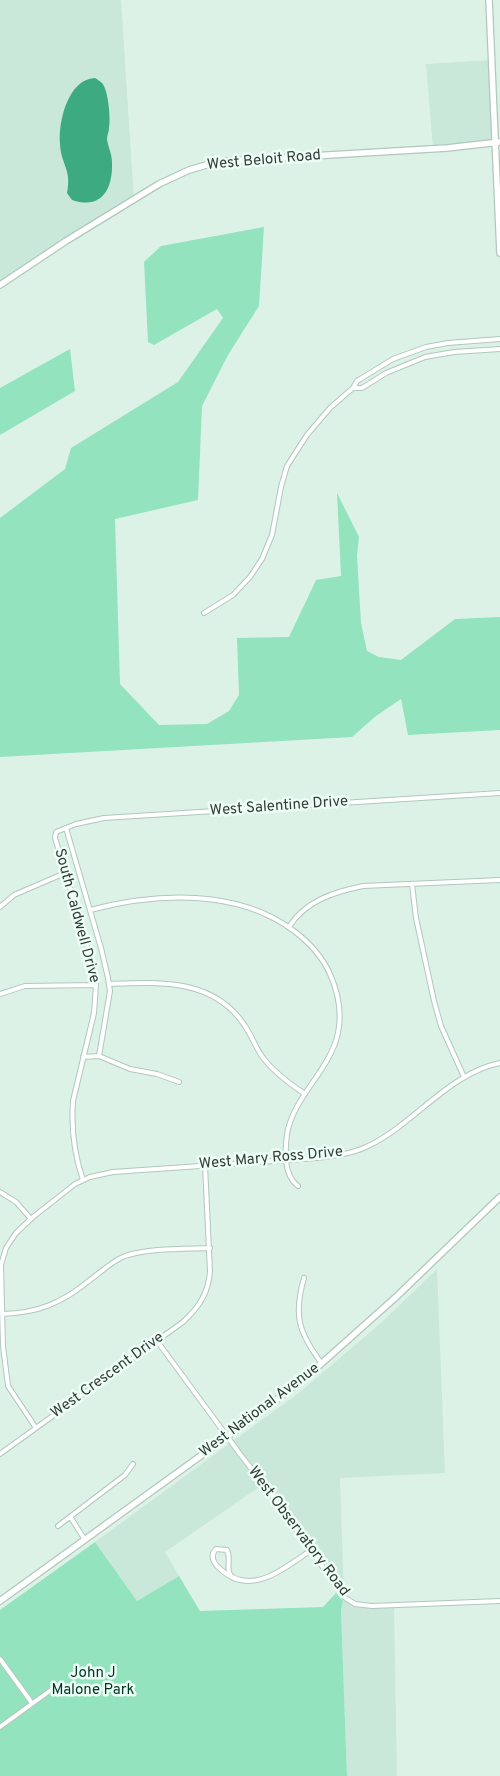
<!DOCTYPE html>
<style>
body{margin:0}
canvas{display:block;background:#dcf2e7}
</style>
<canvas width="500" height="1776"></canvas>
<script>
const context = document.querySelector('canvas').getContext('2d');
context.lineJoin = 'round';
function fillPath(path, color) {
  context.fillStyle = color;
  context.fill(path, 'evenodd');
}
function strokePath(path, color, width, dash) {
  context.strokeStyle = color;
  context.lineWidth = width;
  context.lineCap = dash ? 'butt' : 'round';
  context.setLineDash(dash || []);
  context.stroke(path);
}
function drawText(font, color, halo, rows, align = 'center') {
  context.font = font + ' Overpass,sans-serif';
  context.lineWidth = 5;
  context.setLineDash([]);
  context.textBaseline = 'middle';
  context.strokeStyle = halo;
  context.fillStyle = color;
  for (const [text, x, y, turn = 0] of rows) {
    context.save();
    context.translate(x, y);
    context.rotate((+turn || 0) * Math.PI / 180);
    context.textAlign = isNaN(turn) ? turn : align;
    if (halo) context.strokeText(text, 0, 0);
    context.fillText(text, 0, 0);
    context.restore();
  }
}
const built = new Path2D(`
 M0,0h121l13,200 -134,85z
 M491,60l4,83 -62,6 -7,-85z
 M437,1269l8,204 -105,5 4,118 -79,-113 -100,69 14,24 -42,25 -42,-59 205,-150 82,-70z
 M344,1597l11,7 39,1 3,171h-50l-6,-165z`);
const green = new Path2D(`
 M264,227l-5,79 -31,49 -26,51 -4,94 -83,19 5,165 39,41 48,-1 22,-13 10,-16 -2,-57 52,-1 27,-57 25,-4 -4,-83 22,44 -2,19 4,67 6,28 12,6 22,3 54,-41 45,-2v113l-92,5 -7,-36 -25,17 -24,21 -352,20v-239l65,-49 6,-21 107,-66 45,-64 -6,-9 -63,36 -6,-3 -4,-80 17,-16z
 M70,349l5,42 -75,44v-47z
 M95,1542l42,59 42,-25 21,35 123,-4 13,-14 7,8 -2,10 6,165h-347v-166z`);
const water = new Path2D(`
 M95,78c3,2 5,3 7,5 6,6 9,35 7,45 0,4 -2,7 -2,11 1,8 5,15 5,23 1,27 -10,48 -40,38l-5,-7c5,-24 -6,-28 -7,-49 -2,-22 8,-65 35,-66z`);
const street = new Path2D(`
 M353,388h9l24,-15 39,-16 29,-5 46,-3
 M204,613l29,-18 17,-18 12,-18 10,-24 9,-48 6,-21 20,-31 23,-27 23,-20 4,-7 36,-22 33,-12 22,-4 52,-4
 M66,828l35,120 7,30 2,13 -11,65
 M412,884l4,34 18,83 7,25 23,51
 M0,907l14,-12 51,-22
 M90,910c66,-17 147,-22 204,21 16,12 28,25 36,43 8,18 12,39 8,59 -8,38 -44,62 -51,101 -2,16 -4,41 11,52
 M289,927c16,-26 45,-35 74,-41l137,-6
 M109,984c50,-2 105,-6 136,42 7,10 11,23 19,33 11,14 26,25 41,35
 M0,994l25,-8 71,-1
 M83,1057l16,-1 31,13 27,5 22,8
 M83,1180c-9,-26 -12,-51 -10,-79l21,-88 2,-28 -7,-33 -34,-114 1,-6 20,-8 28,-6 396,-25
 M0,1192l16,10 15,17
 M304,1278c-11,38 -5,55 18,86
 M2,1314c36,-1 60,-11 88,-34 11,-8 22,-19 35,-24 24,-8 59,-7 85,-8
 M157,1341l83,113 28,36 76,107 11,7 17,2 128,-5
 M36,1428l-28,-42 -5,-40 -2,-81 5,-17 10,-15 17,-16 42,-33 15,-7 23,-5 204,-14c17,-2 34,-4 49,-11 48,-22 81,-73 134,-84
 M0,1454l183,-132c16,-15 25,-28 27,-50l-5,-107
 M71,1518l14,22
 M58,1526l67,-51 8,-11
 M233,1578c-9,-8 -1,-18 -6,-28l-11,-1c-5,5 -4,11 1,17 32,33 64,4 93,-15
 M0,1659l32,44
 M0,1727l51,-37`);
const secondary = new Path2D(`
 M489,0l11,253
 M0,285l66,-44 93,-57 30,-14 24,-7 14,-2 220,-13 53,-6
 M0,1601l253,-183 60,-47 83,-74 104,-100`);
const streetNames = [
 ["West Beloit Road",264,161,-5],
 ["West Salentine Drive",279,807,-4],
 ["South Caldwell Drive",76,916,75],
 ["West Mary Ross Drive",271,1159,-5],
 ["West Crescent Drive",108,1376,-36],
 ["West National Avenue",260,1411,-37],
 ["West Observatory Road",298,1532,53]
];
const parkNames = [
 ["John J",93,1674],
 ["Malone Park",93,1691]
];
fillPath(built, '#cae8da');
fillPath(green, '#94e3bf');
fillPath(water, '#3eaa81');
strokePath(street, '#b2c7bd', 6);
strokePath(secondary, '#b2c7bd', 8);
strokePath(street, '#fff', 4);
strokePath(secondary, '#fff', 5.5);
drawText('15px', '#343c38', '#ecfef5', streetNames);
drawText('15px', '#033323', '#ecfef5', parkNames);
</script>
